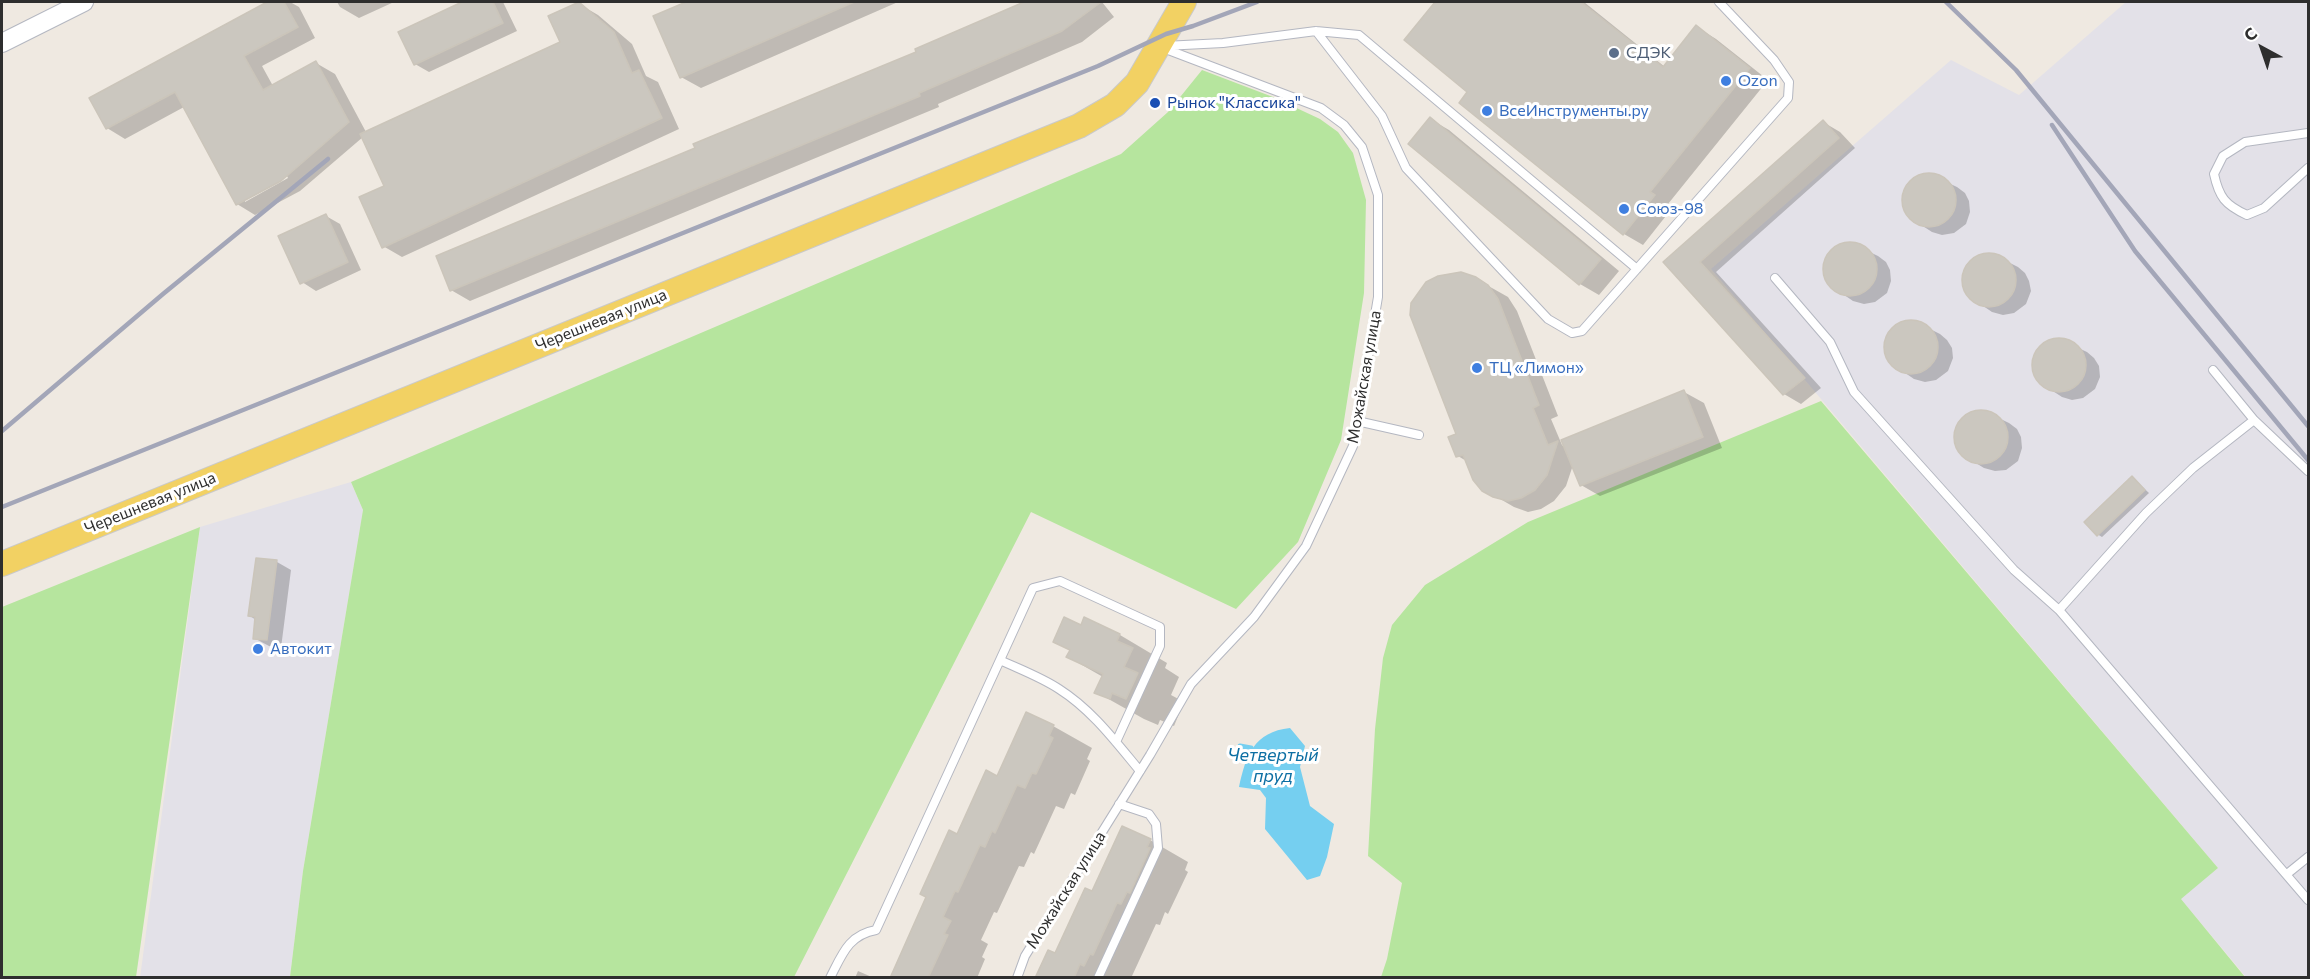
<!DOCTYPE html>
<meta charset="utf-8">
<style>
body{margin:0}
#map{position:relative;width:2310px;height:979px;overflow:hidden;background:#efe9e1;font-family:Commissioner,sans-serif}
canvas{display:block}
.frame{position:absolute;inset:0;border:3px solid #2e2e2e;pointer-events:none}
.north{position:absolute;left:2232px;top:18px;width:60px;height:60px;-webkit-text-stroke:4px #fff;paint-order:stroke;rotate:320deg;font-size:16px;font-weight:700;line-height:24px;text-align:center;color:#2e2e2e}
.north::after{content:'';display:block;margin:auto;width:21px;height:27px;background:#2e2e2e;clip-path:polygon(50% 0,100% 100%,50% 72%,0 100%)}
</style>
<div id="map">
<canvas width="2310" height="979"></canvas>
<div class="frame"></div>
<div class="north">С</div>
</div>
<script>
const context = document.querySelector('canvas').getContext('2d');
context.lineJoin = 'round';
function fillPath(path, color) {
  context.fillStyle = color;
  context.fill(path, 'evenodd');
}
function strokePath(path, color, width, dash) {
  context.strokeStyle = color;
  context.lineWidth = width;
  context.lineCap = dash ? 'butt' : 'round';
  context.setLineDash(dash || []);
  context.stroke(path);
}
function drawText(font, color, halo, rows, align = 'center') {
  context.font = font + ' Commissioner,sans-serif';
  context.lineWidth = 6;
  context.setLineDash([]);
  context.textBaseline = 'middle';
  context.strokeStyle = halo;
  context.fillStyle = color;
  for (const [text, x, y, turn = 0] of rows) {
    context.save();
    context.translate(x, y);
    context.rotate((+turn || 0) * Math.PI / 180);
    context.textAlign = isNaN(turn) ? turn : align;
    if (halo) context.strokeText(text, 0, 0);
    context.fillText(text, 0, 0);
    context.restore();
  }
}
const industrial = new Path2D(`
 M2126,2h182v975h-62l-66,-79 38,-30 -507,-599 240,-209 68,35z
 M351,482l12,28 -60,361 -13,106 -150,1 60,-451z`);
const green = new Path2D(`
 M1202,70l71,27 47,22 18,13 15,21 13,47 -2,93 -23,147 -43,102 -62,67 -205,-97 -237,465h-504l13,-106 60,-361 -12,-28 770,-328 47,-42z
 M1821,401l397,467 -37,31 64,78h-864l6,-18 15,-76 -34,-27 7,-127 8,-71 9,-33 33,-40 103,-63z
 M200,527l-64,450h-134v-370z`);
const water = new Path2D(`
 M1290,728l15,18 -5,21 10,39 24,18 -7,33 -7,19 -13,4 -42,-51 1,-31 -6,-8 -21,-3c7,-32 15,-55 51,-59z`);
const shadow = new Path2D(`
 M270,2h20l9,5 16,31 -53,28 11,20 43,-23 19,11 31,58 196,-89 17,-39 19,11 34,29 14,32 12,6 21,47 -277,128 -19,-11 3,-59 -23,-50 -63,54 -45,24 -18,-11 -53,-97 -59,32 -18,-11 -16,-30zM287,176l1,2 -43,24v-4z
 M337,2h57l-35,16 -19,-11z
 M466,2h37l14,29 -88,41 -14,-8 -15,-32z
 M689,2h209l-197,86 -20,-11 -26,-60z
 M1028,2h74l12,15 -32,25 -144,62 1,3 -469,194 -19,-11 246,-141 221,-96 -1,-4z
 M1437,2h147l81,65 32,-40 19,12 52,41 -100,124 5,3 -30,38 -19,-11 -155,-143 -63,-51z
 M1430,119l19,11 170,141 -20,24 -19,-11 -170,-140z
 M1823,122l17,10 15,16 -139,124 105,116 -20,16 -17,-10 -119,-132z
 M1931,175l26,12 8,6 4,8 1,11 -4,12 -12,9 -12,2 -10,-3 -23,-15 -4,-9 -2,-10 3,-9 6,-8 10,-5z
 M326,216l14,8 21,46 -45,21 -14,-9z
 M1853,244l25,12 8,6 4,8 1,11 -4,12 -12,9 -11,2 -11,-3 -22,-15 -5,-9 -1,-10 2,-9 6,-8 9,-5z
 M1992,254l26,13 7,6 4,8 2,10 -5,13 -12,9 -11,2 -11,-3 -22,-15 -5,-9 -1,-10 2,-9 7,-8 9,-6z
 M1476,279l32,18 9,14 41,105 -7,3 11,26 4,3 118,-56 20,11 18,45 -122,48 -19,-11 -8,-20 -7,21 -12,15 -13,8 -13,3 -14,-5 -31,-18 -15,-27 -10,-6 -1,-21z
 M1914,321l26,13 7,6 5,8 1,10 -5,13 -12,9 -11,2 -11,-3 -22,-15 -5,-9 -1,-10 2,-9 6,-8 10,-5z
 M2061,340l26,12 7,6 5,8 1,11 -5,12 -12,9 -11,2 -10,-3 -23,-15 -5,-9 -1,-10 3,-9 6,-8 9,-5z
 M1984,411l25,12 8,6 4,8 1,11 -4,13 -12,9 -11,1 -11,-3 -23,-14 -5,-10 -1,-9 3,-10 6,-8 10,-5z
 M2133,478l16,15 -47,44 -5,-3z
 M277,562l14,8 -10,78 -12,-2 -15,-8 2,-18 -6,-4z
 M1085,619l35,16 47,28 -2,5 14,9 -8,18 13,7 -10,24 -14,-6 -2,5 -14,-6 -48,-27 7,-15 -35,-20 3,-6 -17,-9 27,-15z
 M1053,726l39,22 -5,11 3,2 -15,34 -4,-2 -7,16 -8,-3 -22,48 -3,-2 -7,15 -5,-1 -22,47 -3,-1 -13,28 7,4 -6,13 3,2 -8,19h-86l67,-142 40,-58z
 M1150,840l38,22 -3,8 3,2 -20,42 -3,-2 -5,13 -4,-1 -24,52 -95,2 19,-23 37,-63z
 M858,971l16,7h-19z`);
const stream = new Path2D(`
 M1240,746l11,2`);
const building = new Path2D(`
 M267,2h17l14,25 -54,29 19,34 53,-29 33,61 -68,59 -45,24 -61,-113 -69,37 -17,-31z
 M462,2h31l10,21 -89,42 -16,-33z
 M579,2l35,30 18,41 7,-3 23,48 -280,130 -23,-51 25,-11 -24,-52 200,-92 -12,-26z
 M686,2h168l-174,76 -27,-62z
 M1024,2h77l-39,29 -143,62 1,3 -470,195 -14,-35 259,-108 -2,-4 223,-92 -1,-3z
 M1435,2h146l82,65 33,-42 54,43 -100,124 5,3 -32,40 -164,-132 8,-11 -63,-52z
 M1430,117l171,142 -22,26 -171,-141z
 M1823,120l16,18 -139,124 105,116 -22,17 -120,-133z
 M1902 200a27 27 0 1 1 54 0a27 27 0 1 1-54 0Z
 M326,214l22,48 -48,22 -22,-48z
 M1823 269a27 27 0 1 1 54 0a27 27 0 1 1-54 0Z
 M1962 280a27 27 0 1 1 54 0a27 27 0 1 1-54 0Z
 M1461,272l15,5 12,8 10,14 41,106 -6,3 15,37 10,-4 -11,34 -12,15 -14,8 -13,3 -15,-4 -11,-6 -9,-11 -10,-25 -7,2 -8,-20 8,-3 -46,-119 1,-12 15,-21 12,-6z
 M1884 347a27 27 0 1 1 54 0a27 27 0 1 1-54 0Z
 M2032 365a27 27 0 1 1 54 0a27 27 0 1 1-54 0Z
 M1684,390l19,47 -123,49 -19,-46z
 M1954 437a27 27 0 1 1 54 0a27 27 0 1 1-54 0Z
 M2132,476l13,14 -48,46 -13,-14z
 M256,558l21,2 -10,80 -14,-1 2,-22 -7,-1z
 M1064,617l17,8 3,-8 36,17 -3,7 16,7 -9,19 14,6 -12,26 -14,-6 -2,6 -16,-6 9,-19 -37,-17 4,-7 -17,-8z
 M1026,712l28,13 -5,11 4,2 -17,36 -4,-1 -7,15 -8,-3 -22,48 -3,-2 -7,16 -5,-2 -22,47 -3,-1 -12,26 8,4 -7,13 4,1 -20,43h-38l36,-81 -6,-3 29,-64 8,4 29,-64 11,6z
 M1122,826l29,13 -4,8 3,1 -20,45 -3,-1 -6,12 -4,-1 -24,52 -3,-1 -6,12 -4,-2 -6,14h-39l13,-28 7,3 30,-65 7,3z`);
const service = new Path2D(`
 M1316,31l66,85 24,52 142,151 24,14 10,-2 206,-233 1,-16 -15,-22 -55,-58
 M1164,46l59,-3 93,-12 43,4 278,234
 M2308,133l-63,9 -22,14 -9,18c5,23 11,31 33,41l17,-7 44,-40
 M1775,278l55,64 24,50 160,178 45,40 249,290
 M2213,370l41,50 54,51
 M1357,421l62,14
 M2059,610l87,-97 47,-45 61,-48
 M1116,742l44,-96v-19l-100,-46 -27,7 -33,72c19,9 41,17 59,29 33,21 56,52 81,82
 M2287,874l21,-17
 M830,978c12,-23 18,-43 46,-48l124,-270
 M1017,978l8,-22 125,-201 41,-71 63,-67 52,-71 47,-100 25,-149v-102l-16,-48 -18,-22 -23,-17 -158,-60
 M1098,978l60,-130 -2,-24 -7,-10 -30,-10`);
const tertiary = new Path2D(`
 M2,43l82,-41`);
const primary = new Path2D(`
 M2,564l1077,-438 36,-21 22,-22 47,-81`);
const rail = new Path2D(`
 M1946,2l70,68 292,356
 M2052,125l83,126 173,209
 M2,431l161,-137 165,-135
 M2,507l1096,-441 68,-32 27,-8 64,-24`);
const markers = [
 [1614,53,6,"#5c6f8a"],
 [1726,81,6,"#3f7fe0"],
 [1155,103,6,"#1a4fb4"],
 [1487,111,6,"#3f7fe0"],
 [1624,209,6,"#3f7fe0"],
 [1477,368,6,"#3f7fe0"],
 [258,649,6,"#3f7fe0"]
];
const serviceNames = [
 ["СДЭК",1626,53]
];
const shopNames = [
 ["Ozon",1738,81],
 ["ВсеИнструменты.ру",1499,111],
 ["Союз-98",1636,209],
 ["ТЦ «Лимон»",1489,368],
 ["Автокит",270,649]
];
const transitNames = [
 ["Рынок \"Классика\"",1167,103]
];
const streetNames = [
 ["Черешневая улица",601,320,-22],
 ["Можайская улица",1364,377,-80],
 ["Черешневая улица",150,503,-22],
 ["Можайская улица",1066,890,-58]
];
const waterNames = [
 ["Четвертый",1273,755],
 ["пруд",1273,776]
];
fillPath(industrial, '#e3e1e8');
fillPath(green, '#b6e59e');
fillPath(water, '#75cff0');
fillPath(shadow, '#0003');
strokePath(stream, '#75cff0', 5);
fillPath(building, '#cbc7bf');
strokePath(building, '#cbc5ba', 1.5);
strokePath(service, '#b4b7c1', 10);
strokePath(tertiary, '#b4b7c1', 20);
strokePath(primary, '#c9c9c9', 26);
strokePath(service, '#fff', 8);
strokePath(tertiary, '#fff', 18);
strokePath(primary, '#f2d163', 24);
strokePath(rail, '#a3a6b8', 4.5);
for (const [x, y, r, color] of markers) {
  const dot = new Path2D();
  dot.arc(x, y, r, 0, 2 * Math.PI);
  context.fillStyle = color;
  context.fill(dot);
  strokePath(dot, '#fff', 2);
}
drawText('16px', '#4e5e75', '#fff', serviceNames, 'left');
drawText('16px', '#366cbe', '#fff', shopNames, 'left');
drawText('16px', '#164399', '#fff', transitNames, 'left');
drawText('16px', '#2e2e2e', '#fff', streetNames);
drawText('italic 18px', '#0d6fa3', '#fff', waterNames);
</script>
